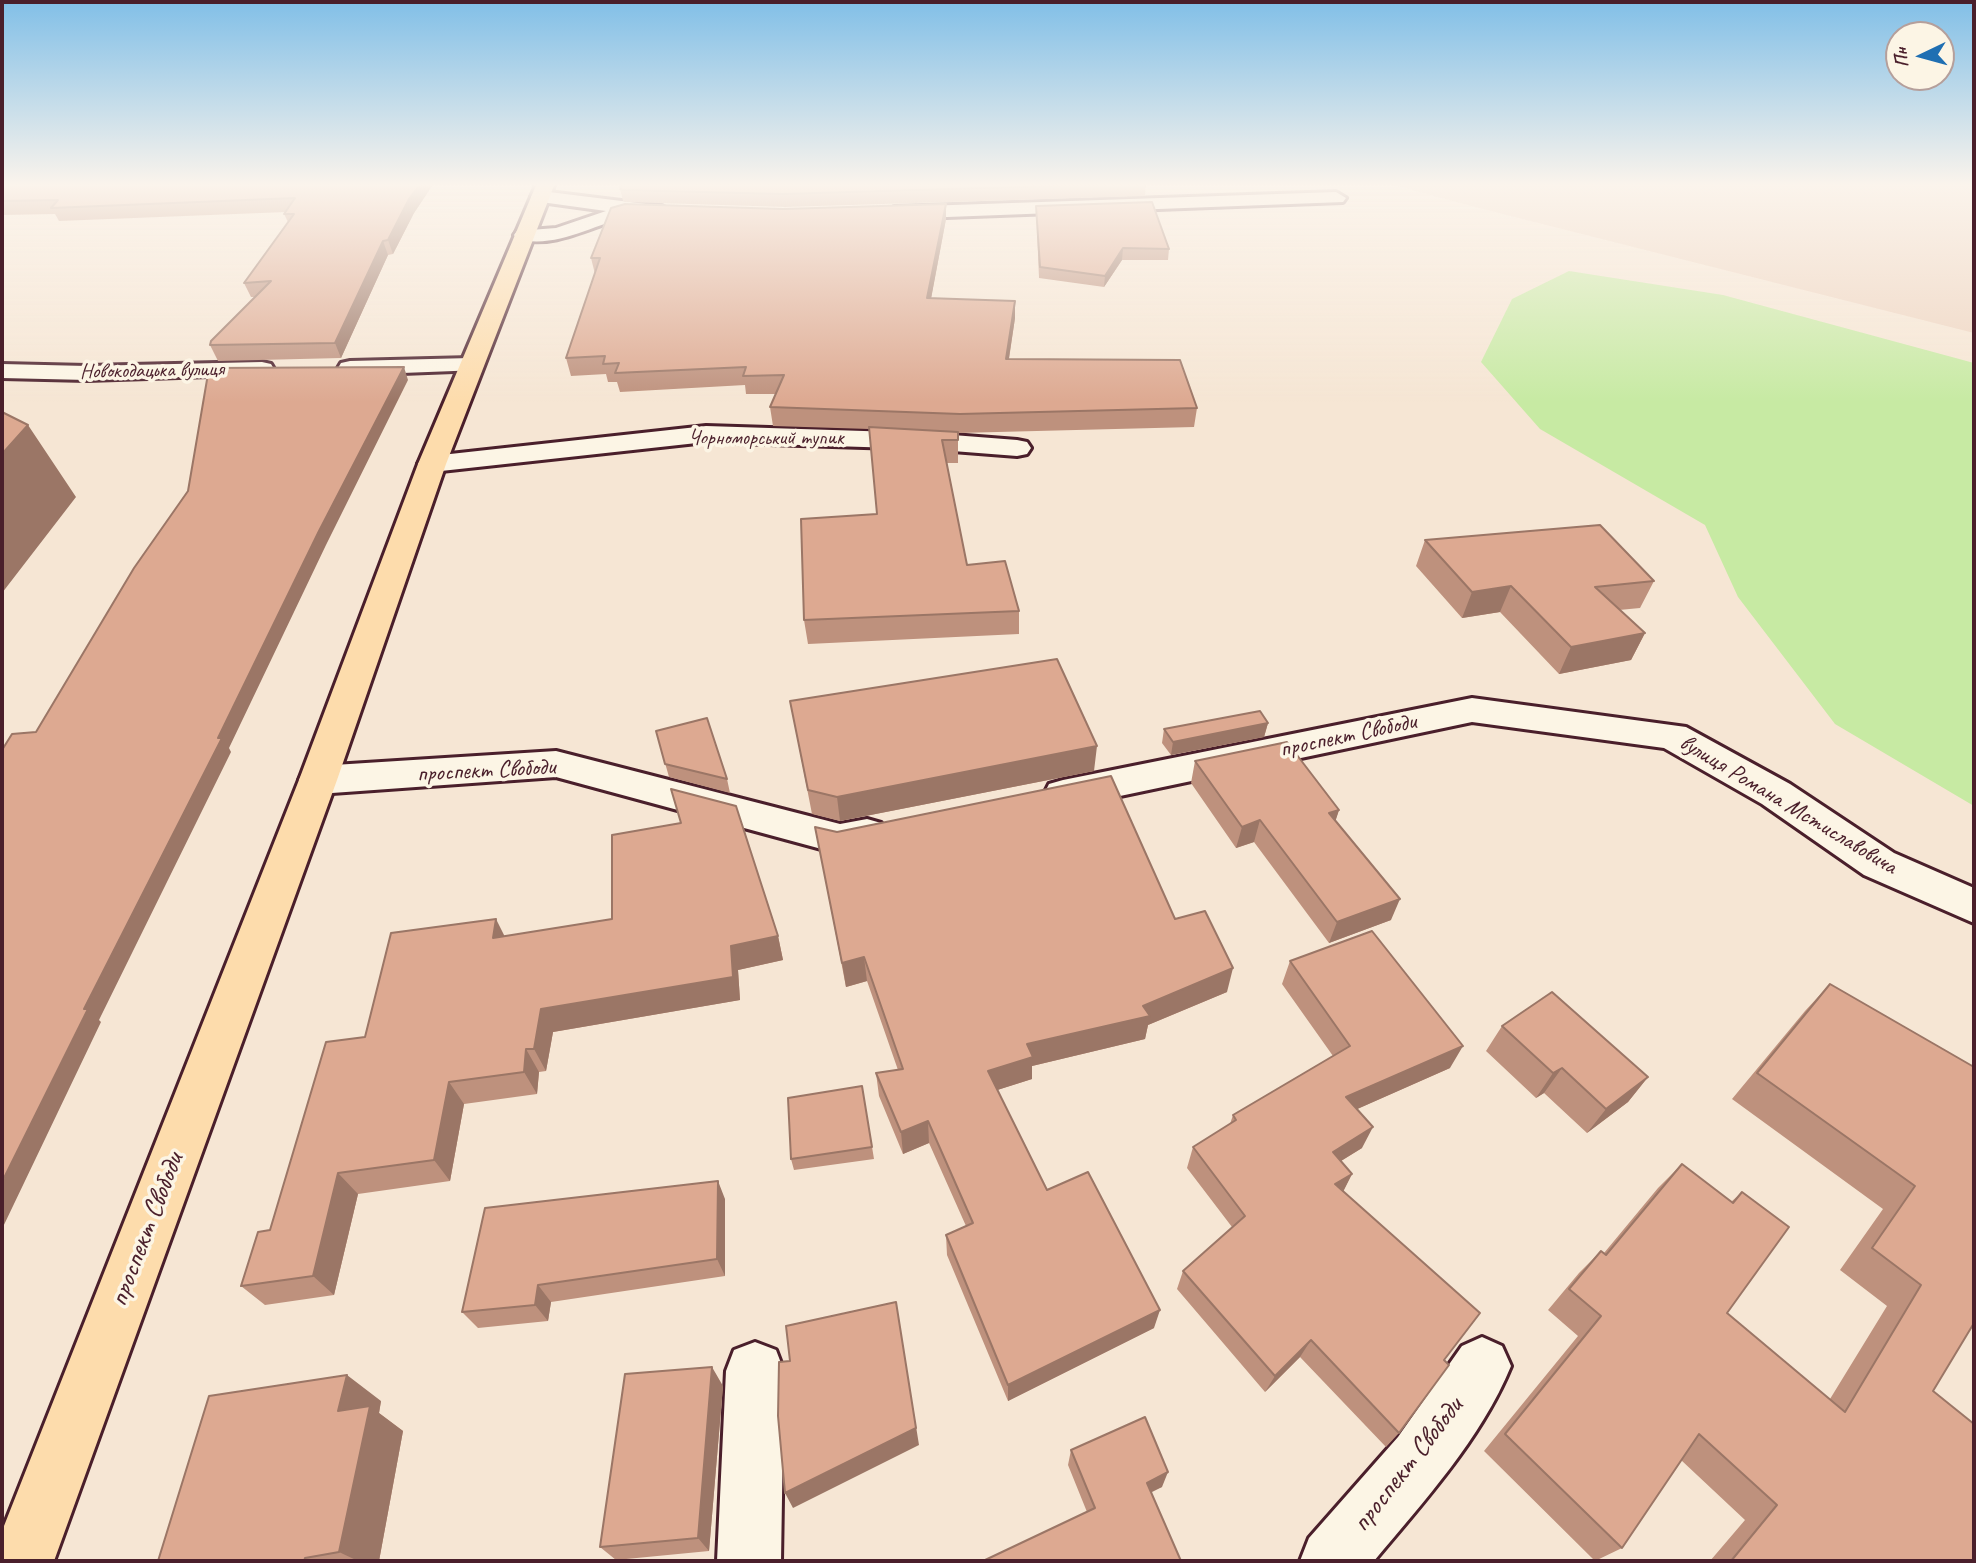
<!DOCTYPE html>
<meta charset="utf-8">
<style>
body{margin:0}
#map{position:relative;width:1976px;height:1563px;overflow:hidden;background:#f6e6d4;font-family:Caveat,sans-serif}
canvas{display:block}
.frame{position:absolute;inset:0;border:4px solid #4a1f2b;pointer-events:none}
.north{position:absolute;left:1885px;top:21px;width:70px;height:70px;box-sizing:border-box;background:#fcf5e5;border:2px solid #b59f9b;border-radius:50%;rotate:265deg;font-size:19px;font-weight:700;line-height:28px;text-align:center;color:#4a1f2b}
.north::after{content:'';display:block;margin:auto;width:24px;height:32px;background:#1f6fb2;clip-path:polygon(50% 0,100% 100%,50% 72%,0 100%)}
</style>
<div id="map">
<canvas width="1976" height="1563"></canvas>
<div class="frame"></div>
<div class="north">Пн</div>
</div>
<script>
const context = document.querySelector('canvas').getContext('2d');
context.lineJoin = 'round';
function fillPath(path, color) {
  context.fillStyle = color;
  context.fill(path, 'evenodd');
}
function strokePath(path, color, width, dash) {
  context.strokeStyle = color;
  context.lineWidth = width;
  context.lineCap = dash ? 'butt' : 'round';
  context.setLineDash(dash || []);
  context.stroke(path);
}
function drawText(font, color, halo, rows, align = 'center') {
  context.font = font + ' Caveat,sans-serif';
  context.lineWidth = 7;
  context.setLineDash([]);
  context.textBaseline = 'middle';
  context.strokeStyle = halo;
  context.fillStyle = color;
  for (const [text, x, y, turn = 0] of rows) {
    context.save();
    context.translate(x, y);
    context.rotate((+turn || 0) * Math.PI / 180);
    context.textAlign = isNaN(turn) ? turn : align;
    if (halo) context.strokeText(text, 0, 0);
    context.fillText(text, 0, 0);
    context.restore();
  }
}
const built = new Path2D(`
 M1386,183h588v150l-499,-126z`);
const green = new Path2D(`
 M1569,271l154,24 251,68v443l-139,-82 -97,-127 -33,-72 -165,-96 -59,-67 31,-63z`);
const minor = new Path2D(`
 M541,191l121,15 10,6c-10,12 -29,1 -42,4 -38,9 -73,33 -113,23l-3,-4 3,-4 39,-3 50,-17 -72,-10 -3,-4 3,-4z
 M1336,192l10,6 -3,4 -449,17 -10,-6 10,-6z
 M471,358l9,2 3,5 -3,5 -130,5 -9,-2 -3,-5 3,-5 9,-2z
 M262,362l9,2 3,5 -3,5 -184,6 -85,-2v-14l85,2z
 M706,426l221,7 90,7 10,2 4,6 -4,6 -10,2 -90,-7 -221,-7 -274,30 -10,-2 -4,-6 4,-6 10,-2z
 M1472,698l214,29 104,57 104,69 80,35v35l-110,-48 -102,-71 -98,-56 -192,-26 -409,86 -14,-4 -5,-10 5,-10 14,-4z
 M556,751l284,73 27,-5 14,4 6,11 -6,11 -41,9 -284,-77 -238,17 -14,-4 -5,-10 5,-10 14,-4z
 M1482,1337l20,9 9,20c-30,73 -87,135 -137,195h-74l9,-23 89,-101 64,-91z
 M755,1342l21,8 8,21 -3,190h-64l9,-190 8,-21z`);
const major = new Path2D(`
 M537,183h18l-109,281 -109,316 -283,781h-52v-30l297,-751 119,-316z`);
const wall = new Path2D(`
 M2,183h432l-20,30 -21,41 -5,1 -47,103 -123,3 -8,-16 45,-48h-4l-7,-14 44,-61 -4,-8 2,-2 -227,9 -4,-7 -53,1z
 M621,183h525l-1,13 -360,11 -159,-5 -3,-1 -3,-12 2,-5z
 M946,204v15l-15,79 84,3v17l-6,41 188,49 -3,19 -236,6v30h-11l20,102 52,46v23l-211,10 -4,-24 73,-106 -8,-85 -96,-3 -3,-19 6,-13h-30l-1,-9 -125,7 -3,-10h-9l-2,-8 -35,2 -5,-18 29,-84 -4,-16 192,-49z
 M1036,206l133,43 -1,11h-46l-18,27 -65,-9z
 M1425,540l229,41 -14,27 -21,2 26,23 -14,27 -72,14 -59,-62 -38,6 -46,-52z
 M790,701l304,70 -254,50 -28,-7z
 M1268,723l-4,14 -93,18 -9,-12 2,-14z
 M656,731l71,48 3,14 -61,-16z
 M1195,761l144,49 -4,11 56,99 -62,23 -75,-101 -18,6 -45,-65z
 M815,827l360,92 52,73 -79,33 -3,14 -113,27v13l-35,11 50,100 107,138 -146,73 -61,-146 -1,-20 20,-9 -37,-83 -26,11 -24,-58 -3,-23 22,-3 -31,-89 -21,6z
 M505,936h273l5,24 -45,10 2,30 -187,32 -7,39 -7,1 -2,22 -73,10 -14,77 -92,13 -24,101 -69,10 -24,-19 29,-56 95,-193z
 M1290,961l160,107 -93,41 5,39 -21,13 11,13 -9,17 101,169 -45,73 -13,14 -86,-90 -35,35 -88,-103 6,-18 49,-44 -45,-59 6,-21 37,-23 3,-9 100,-59 -51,-72z
 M1830,984l144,83 -41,324 41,170h-264l35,-41 -64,-60 -59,88 -27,13 -111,-110 94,-115 -30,-26 31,-37 22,-22 3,2 54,-65 24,-24 49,38 11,-10 -15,121 103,86 57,-93 -47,-36 43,-61 -151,-110 73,-88z
 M1502,1026l146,51 -20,25 -41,31 -43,-40 -8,5 -50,-47z
 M862,1086l12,73 -80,11 -3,-11z
 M725,1199v77l-174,26 -3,19 -70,7 -16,-16z
 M723,1386l-14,165 -93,9 -16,-13z
 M381,1401l-2,12 24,18 -24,130h-221z
 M1071,1450l91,37 -75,25 -19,-47z`);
const shadedWall = new Path2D(`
 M421,183h13l-20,30 -21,41 -5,-14 21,-41z
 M946,204v15l-18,96 -1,-17z
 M383,241l5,14 -47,103 -6,-15z
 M1123,248l-1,12 -18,27 1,-11z
 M1015,301v17l-9,59v-18z
 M404,367l4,13 -82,165 -97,203 2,4 -132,268 2,2 -99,207v-46l82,-174 235,-478z
 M28,425l48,72 -74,96v-139z
 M1511,586l-11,26 -38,6 10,-26z
 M1645,633l-14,27 -72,14 12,-27z
 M1268,723l-4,14 -93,18 2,-13z
 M1097,746l-3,25 -254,50 -3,-24z
 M1339,810l-7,22 -3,-19z
 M1260,820l-6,22 -18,6 6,-21z
 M1400,899l-9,21 -62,23 8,-21z
 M496,919l12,24 -15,-5z
 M778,936l5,24 -45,10 2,30 -187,32 -7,39 -12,-22 7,-40 190,-63z
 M864,957l3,24 -21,6 -4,-24z
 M1233,968l-6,24 -79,33 -3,14 -113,27v13l-44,14v-22l39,-27 116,-38z
 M1463,1046l-13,22 -113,50 9,-21z
 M526,1049l13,23 -2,22 -13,-22z
 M1562,1068l-18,25 -8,5 17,-25z
 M1648,1077l-20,25 -41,31 19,-24z
 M449,1082l15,22 -14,77 -16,-21z
 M928,1121l1,22 -26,11 -2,-22z
 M1373,1127l-11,21 -39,24 10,-20z
 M338,1173l20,21 -24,101 -21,-19z
 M1352,1174l-10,20 -7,-10z
 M718,1181l7,18v77l-8,-17z
 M538,1285l13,17 -3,19 -13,-16z
 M896,1302l23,143 -126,63 -8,-15z
 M1160,1310l-6,18 -146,73v-16z
 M1311,1340l-11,17 -35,35 10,-16z
 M712,1367l11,19 -14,165 -11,-13z
 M347,1375l34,26 -2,12 24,18 -24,130h-21l-19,-9 -1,-141z
 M1168,1472l-6,15 -20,10 5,-14z`);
const building = new Path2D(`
 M2,183h419l-12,16 -21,41 -5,1 -48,102 -125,2 1,-4 60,-60 -27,2 50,-69h-10l11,-16 -244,10 7,-8 -56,1v-7l1,-1h-1z
 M622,183h524l-363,11 -159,-4 -4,-1z
 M1152,202l17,47 -46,-1 -18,28 -65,-9 -4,-61z
 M625,204l158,5 163,-5 -19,94 88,3 -9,58 174,1 17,48 -237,6 -190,-7 14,-32 -41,1 3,-9 -131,6 4,-10 -16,1 2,-8 -39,2 34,-100h-9l20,-50z
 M404,367l-85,164 -101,207h4l-138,271h4l-86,173v-370l1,-1h-1v-61l10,-16 24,-2 98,-164 54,-77 21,-123z
 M2,412l26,13 -26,29z
 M869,427l89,5v8h-16l25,125 38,-4 14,50 -215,9 -3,-101 76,-5z
 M1600,525l54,56 -59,6 50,46 -74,14 -60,-61 -39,6 -47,-52z
 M1057,659l40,87 -260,51 -29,-7 -18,-89z
 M1260,711l8,12 -95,19 -9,-13z
 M707,718l20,61 -62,-15 -9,-33z
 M1287,742l52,68 -10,3 71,86 -63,23 -77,-102 -18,7 -47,-66z
 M1111,776l64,143 30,-8 28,57 -90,38 7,10 -123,28 6,13 -45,14 59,119 41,-18 72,138 -152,75 -62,-150 27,-12 -45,-102 -27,11 -25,-59 27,-4 -39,-112 -22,6 -27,-136 22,5z
 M671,789l65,17 42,130 -47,10 2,31 -192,32 -7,40h-8l-2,23 -75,10 -15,78 -96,13 -25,103 -72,10 17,-54 12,-2 56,-188 39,-5 26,-104 105,-14 -3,19 119,-19v-84l69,-12z
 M1372,931l91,115 -117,51 27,30 -40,25 19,22 -17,10 145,129 -36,47 5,5 -50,68 -88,-93 -36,36 -92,-105 62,-55 -52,-69 43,-27 -3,-5 117,-69 -60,-85z
 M1830,984l144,83v256l-41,68 41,33v137h-243l46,-56 -78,-71 -77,114 -117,-114 96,-118 -32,-27 32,-38 5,4 76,-91 51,39 9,-11 47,35 -62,86 118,99 76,-127 -49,-37 43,-62 -158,-113z
 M1552,992l96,85 -42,32 -44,-41 -9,5 -51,-47z
 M862,1086l10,61 -81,12 -3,-61z
 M718,1181l-1,78 -179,26 -3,20 -73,7 23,-104z
 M896,1302l20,126 -131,65 -7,-77 1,-54 11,-1 -4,-35z
 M712,1367l-14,171 -98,9 25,-173z
 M347,1375l-9,36 32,-5 -31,146 -34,6 -1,3h-146l51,-165z
 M1145,1417l23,55 -21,11 34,78h-198l112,-53 -24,-58z`);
const farStreetnames = [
 ["Новокодацька вулиця",152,371,-1],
 ["Чорноморський тупик",766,438]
];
const streetNames = [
 ["проспект Свободи",1348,736,-12],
 ["проспект Свободи",486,771,-3],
 ["вулиця Романа Мстиславовича",1788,805,31]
];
const nearStreetnames = [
 ["проспект Свободи",147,1230,-69],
 ["проспект Свободи",1408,1465,-52]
];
fillPath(built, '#eed4c0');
fillPath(green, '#c7eaa3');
strokePath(minor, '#4a1f2b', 6);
strokePath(major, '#4a1f2b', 6);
fillPath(minor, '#fcf5e5');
fillPath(major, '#fddcac');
fillPath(wall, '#be917d');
fillPath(shadedWall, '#9b7666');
fillPath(building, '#dda991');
strokePath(building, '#9b7666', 2);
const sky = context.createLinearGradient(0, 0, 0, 402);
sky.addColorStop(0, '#81bfe7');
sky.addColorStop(0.46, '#fbf4ec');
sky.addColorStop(1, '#fbf4ec00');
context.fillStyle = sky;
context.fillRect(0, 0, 1976, 402);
drawText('21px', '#4a1f2b', '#fcf5e5', farStreetnames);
drawText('24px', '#4a1f2b', '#fcf5e5', streetNames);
drawText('28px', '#4a1f2b', '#fcf5e5', nearStreetnames);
</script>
